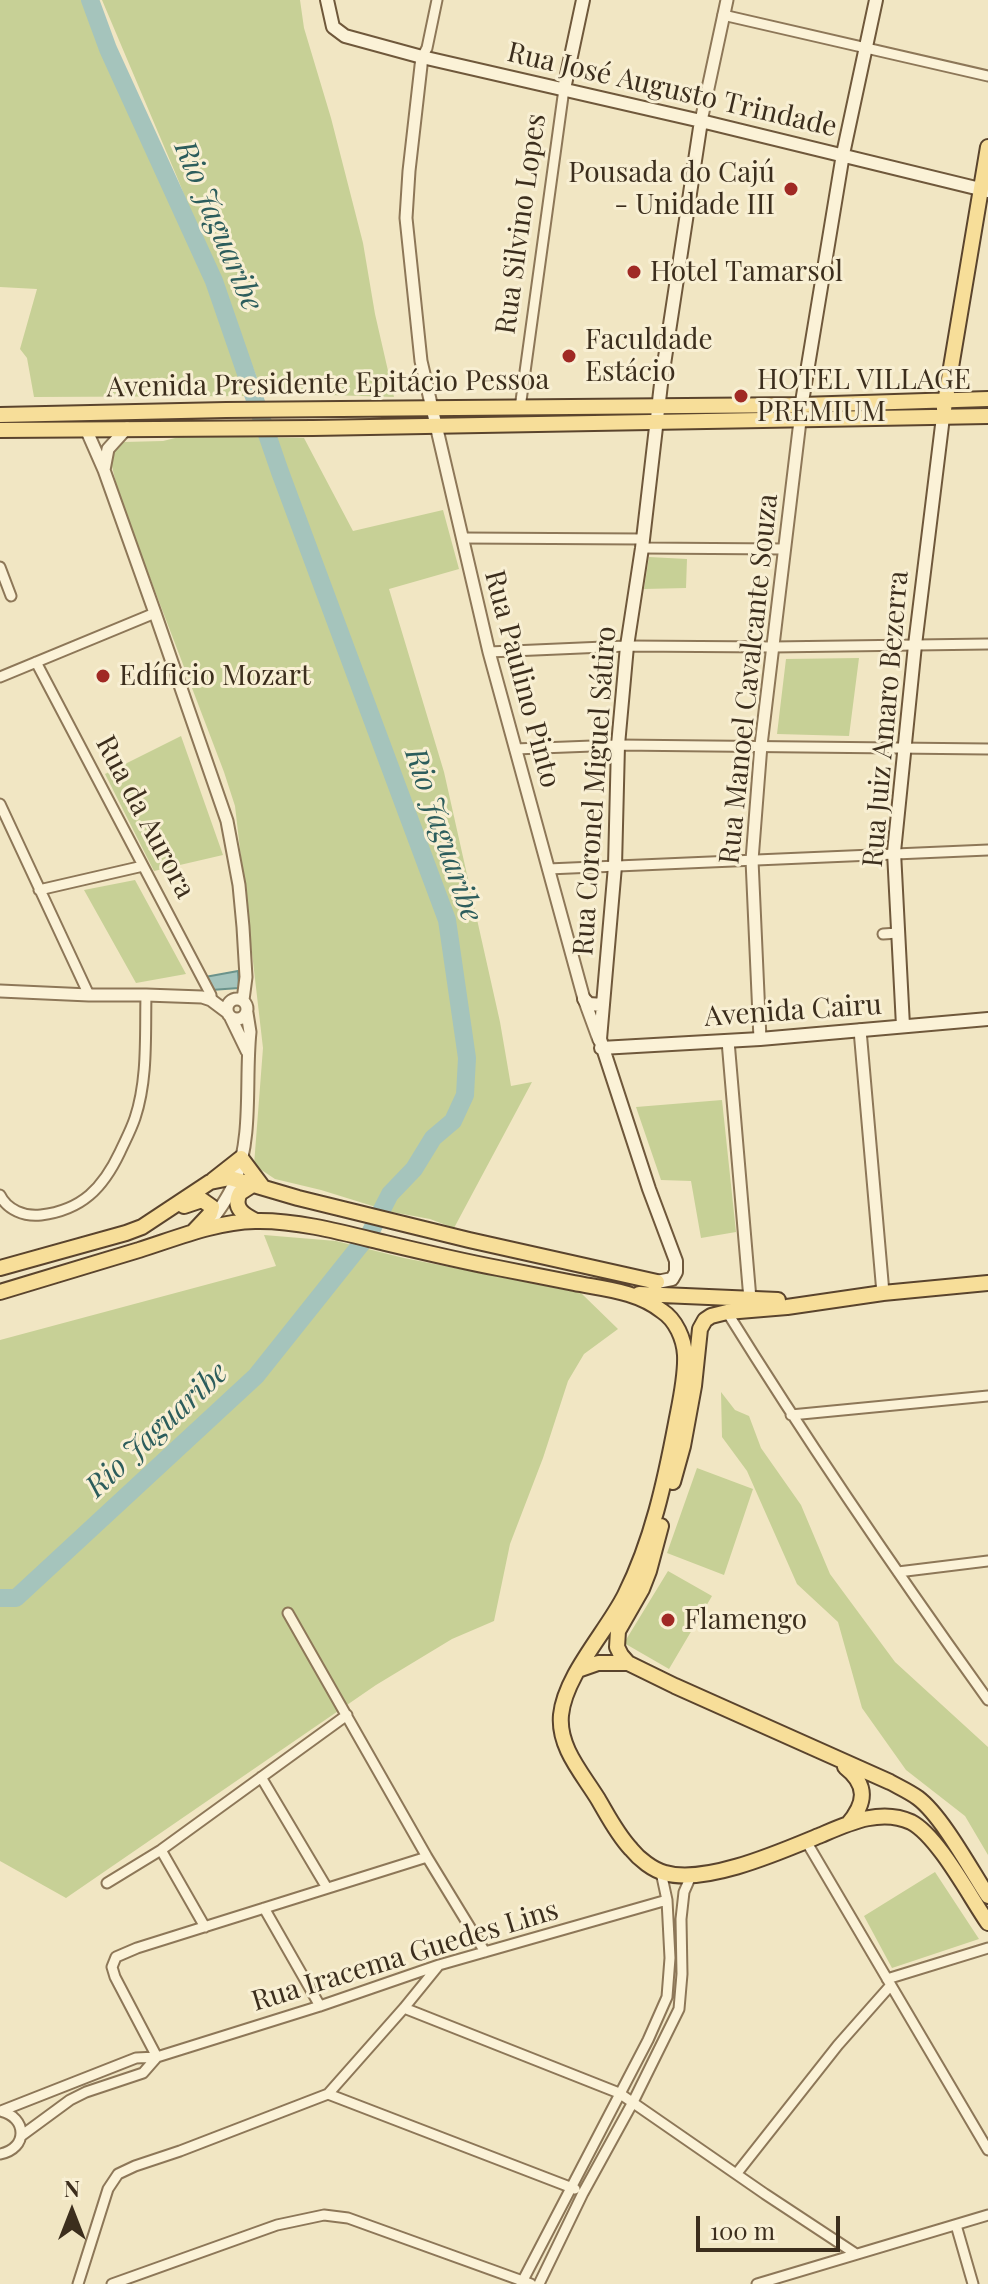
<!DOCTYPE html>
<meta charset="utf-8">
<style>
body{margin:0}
#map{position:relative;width:988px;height:2284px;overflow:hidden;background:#f1e6c3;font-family:"Playfair Display",serif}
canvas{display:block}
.north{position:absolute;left:32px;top:2172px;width:80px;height:80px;-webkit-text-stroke:6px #f8efd3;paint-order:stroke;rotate:0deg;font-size:22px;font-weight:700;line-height:32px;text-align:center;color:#3c2e1d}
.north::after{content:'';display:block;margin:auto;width:28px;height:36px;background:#3c2e1d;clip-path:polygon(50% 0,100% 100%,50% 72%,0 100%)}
.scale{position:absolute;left:696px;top:2216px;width:144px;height:36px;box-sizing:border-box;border:4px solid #3c2e1d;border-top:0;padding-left:10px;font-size:24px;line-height:28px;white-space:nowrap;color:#3c2e1d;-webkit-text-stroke:6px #f8efd3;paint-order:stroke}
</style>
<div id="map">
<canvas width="988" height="2284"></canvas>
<div class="north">N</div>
<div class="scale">100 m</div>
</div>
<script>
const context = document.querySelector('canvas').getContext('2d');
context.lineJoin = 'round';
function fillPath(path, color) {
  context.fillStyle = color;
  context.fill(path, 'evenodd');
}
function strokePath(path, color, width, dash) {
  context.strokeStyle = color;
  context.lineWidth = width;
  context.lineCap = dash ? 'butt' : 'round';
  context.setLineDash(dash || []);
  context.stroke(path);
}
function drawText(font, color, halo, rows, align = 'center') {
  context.font = font + ' "Playfair Display",serif';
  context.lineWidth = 6;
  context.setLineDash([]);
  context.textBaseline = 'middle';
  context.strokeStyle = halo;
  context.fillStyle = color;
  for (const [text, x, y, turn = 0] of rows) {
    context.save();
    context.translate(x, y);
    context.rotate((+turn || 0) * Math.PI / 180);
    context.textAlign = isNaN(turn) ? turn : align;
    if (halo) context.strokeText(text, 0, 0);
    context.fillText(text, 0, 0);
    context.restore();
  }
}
const green = new Path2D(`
 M0,0h90l124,281 40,115 -220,1 -7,-39 -7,-9 17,-60 -37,-2z
 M102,0h198l4,28 27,90 32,125 12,71 19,83 -131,-4 -86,-216z
 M183,436l121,2 49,93 90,-21 16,59 -70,20 55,183 56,250 11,64 21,-4 -78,146 -24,-9 -38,-7 -71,-22 -46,-11 -21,-14 9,-117 -28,-242 -11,-34 -85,-223 -23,-66 -6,-25 5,-11 9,-5 39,-1z
 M649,557l38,2 -1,29 -42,1z
 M859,658l-10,78 -72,-2 9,-75z
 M181,736l42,119 -69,16 -49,-97z
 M135,880l51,94 -50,9 -52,-93z
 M722,1100l14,132 -35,6 -10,-57 -30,-1 -25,-73z
 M264,1235l72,6 68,17 177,35 37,36 -34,25 -16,27 -25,77 -33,86 -16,77 -42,18 -76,46 -310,213 -66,-37v-521l276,-74z
 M721,1392l14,18 14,6 12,32 40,57 29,69 65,88 93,85v108l-23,-39 -59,-46 -44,-62 -24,-86 -41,-38 -50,-113 -25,-34z
 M697,1468l56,21 -29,86 -57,-22z
 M668,1571l44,25 -43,73 -45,-26z
 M935,1872l44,67 -87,29 -28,-52z`);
const water = new Path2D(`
 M238,971l1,17 -28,2 -6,-13z`);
const river = new Path2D(`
 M0,1598h16l240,-222 114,-143 20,-39 24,-25 19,-31 20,-17 12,-26 2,-37 -20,-138 -167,-448 -66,-191 -106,-232 -18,-49`);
const minor = new Path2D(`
 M723,15l265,61
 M422,57l5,-9 10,-48
 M520,408l44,-319
 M462,538l180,1
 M642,548l141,1
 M0,567l11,29
 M489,652l138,-6 145,1 216,-3
 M36,662l175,333v5
 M0,677l155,-64
 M515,749l103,-4 370,4
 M0,804l89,191
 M548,869l440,-19
 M39,890l104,-24
 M883,934l15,-1
 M0,1195c7,15 25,22 41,20 41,-5 62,-27 79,-63 5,-11 11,-22 15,-34 13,-39 10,-83 11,-123
 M727,1312c82,132 170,261 261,388
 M791,1415l197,-19
 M898,1572l90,-11
 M288,1613l139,244 58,95
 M261,1777l66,111
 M806,1841l182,309
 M161,1850l44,77
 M107,1883l54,-33 186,-135
 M264,1908l56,98
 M887,1979l101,-31
 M404,2008l215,85 146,101 91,60
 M157,2057l-42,-80 -3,-10 4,-10 21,-9 290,-91
 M328,2094l247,95
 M0,2111c28,6 28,38 0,43
 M1,2111l135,-53 21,-1 163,-51 119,-41 228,-65
 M21,2136l49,-36 16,-8 57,-19 14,-16
 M737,2173l101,-128 53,-60
 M956,2225l17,59
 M78,2284l30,-95 10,-15 17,-8 45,-15 148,-57 76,-86 35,-43
 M112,2284l165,-59 47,-10 24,3 183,66
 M521,2284l127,-244 19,-43 3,-39 -3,-58 -6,-28
 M539,2284l44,-91 50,-91 46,-93 3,-35 -1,-55 3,-27 7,-16
 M757,2284l231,-69`);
const tertiary = new Path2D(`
 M422,57l-13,114 -3,47 15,143 68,291 95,347 15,41
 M701,121l26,-121
 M86,429l18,41 51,143 72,208 12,64 4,42 3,50 -3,23
 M104,470l4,-21 19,-21
 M0,991l89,4h57l56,2 9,3 16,12
 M227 1009a10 10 0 1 1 20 0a10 10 0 1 1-20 0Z
 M231,1018l16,33
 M860,1030l23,263
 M760,1039l-8,-179 9,-115 39,-324
 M728,1041l22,258
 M209,1224c10,-14 20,-27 26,-43 18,-46 10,-101 15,-149l-3,-19`);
const secondary = new Path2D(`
 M327,0l6,27 12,9 77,21 279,64 287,70
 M564,89l19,-89
 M800,414l43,-260 33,-154
 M584,999l5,5 14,1
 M903,1026l-9,-174 21,-207 28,-228
 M601,1048l159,-9 228,-20
 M657,1282l15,-3 4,-7v-11l-27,-72 -49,-150 15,-173 3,-121 9,-99 15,-98 19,-164 40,-263`);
const primary = new Path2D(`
 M944,409l44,-262
 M0,415l226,-5 575,-5 187,-6
 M0,430l313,-2 675,-12
 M213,1180l28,-22 21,28
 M254,1184l-14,9c-8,15 4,22 16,28
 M184,1206l18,-6 10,7 -2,7 -16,17
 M0,1268l126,-35 16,-6 68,-45 20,-4 68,20 171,42 188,42
 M0,1292c47,-14 93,-28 139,-42 38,-12 76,-28 116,-29 38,-1 82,10 118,19 42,10 83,20 125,28 25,5 51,10 76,15 30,6 63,8 88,28 14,9 22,28 23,44 1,22 -5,47 -9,68 -11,58 -24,118 -51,172 -18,36 -60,80 -64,120 -3,32 21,58 37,84 10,17 19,35 33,50 8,10 22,21 34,24 41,12 117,-22 156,-38 28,-12 60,-27 90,-13 27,14 59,75 77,101
 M639,1294l139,6
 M673,1482l10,-36 11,-60 6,-57 5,-9 6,-4 16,-4 60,-5 96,-14 105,-10
 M661,1526l-12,45 -7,18 -24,42 -1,16 4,8 7,8 47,23 215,96c9,5 20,10 28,16 24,18 53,72 70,98
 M578,1670l20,-7h30
 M845,1767c23,18 21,36 3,57`);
const markers = [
 [791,189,8,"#a02924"],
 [634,272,8,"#a02924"],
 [569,356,8,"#a02924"],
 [741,396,8,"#a02924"],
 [103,676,8,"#a02924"],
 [668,1620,8,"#a02924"]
];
const streetNames = [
 ["Rua José Augusto Trindade",672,90,13],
 ["Rua Silvino Lopes",521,224,-82],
 ["Avenida Presidente Epitácio Pessoa",328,384,-1],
 ["Rua Paulino Pinto",522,679,75],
 ["Rua Manoel Cavalcante Souza",749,679,-84],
 ["Rua Juiz Amaro Bezerra",886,719,-85],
 ["Rua Coronel Miguel Sátiro",595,791,-86],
 ["Rua da Aurora",145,817,62],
 ["Avenida Cairu",793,1011,-4],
 ["Rua Iracema Guedes Lins",405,1956,-17]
];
const poiNames = [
 ["Pousada do Cajú",775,173,"right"],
 ["- Unidade III",775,205,"right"],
 ["Hotel Tamarsol",650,272],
 ["Faculdade",585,340],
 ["Estácio",585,372],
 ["HOTEL VILLAGE",757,380],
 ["PREMIUM",757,412],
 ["Edíficio Mozart",119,676],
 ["Flamengo",684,1620]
];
const waterNames = [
 ["Rio Jaguaribe",218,226,67],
 ["Rio Jaguaribe",443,835,71],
 ["Rio Jaguaribe",157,1430,-43]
];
fillPath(green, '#c7d096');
fillPath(water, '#a5c4bc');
strokePath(water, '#6b938b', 2);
strokePath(river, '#a5c4bc', 18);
strokePath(minor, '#8d7758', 13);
strokePath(tertiary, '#8d7758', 15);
strokePath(secondary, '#6f583b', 16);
strokePath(primary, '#5a442d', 18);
strokePath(minor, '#fbf2d7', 9);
strokePath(tertiary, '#fbf2d7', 11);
strokePath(secondary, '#fbf2d7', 12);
strokePath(primary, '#f7de99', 14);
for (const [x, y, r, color] of markers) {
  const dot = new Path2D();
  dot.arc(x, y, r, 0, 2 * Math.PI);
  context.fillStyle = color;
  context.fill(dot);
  strokePath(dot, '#f8efd3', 3);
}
drawText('28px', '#3c2e1d', '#f8efd3', streetNames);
drawText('28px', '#3c2e1d', '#f8efd3', poiNames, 'left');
drawText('italic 30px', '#2c5d5c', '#f8efd3', waterNames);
</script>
